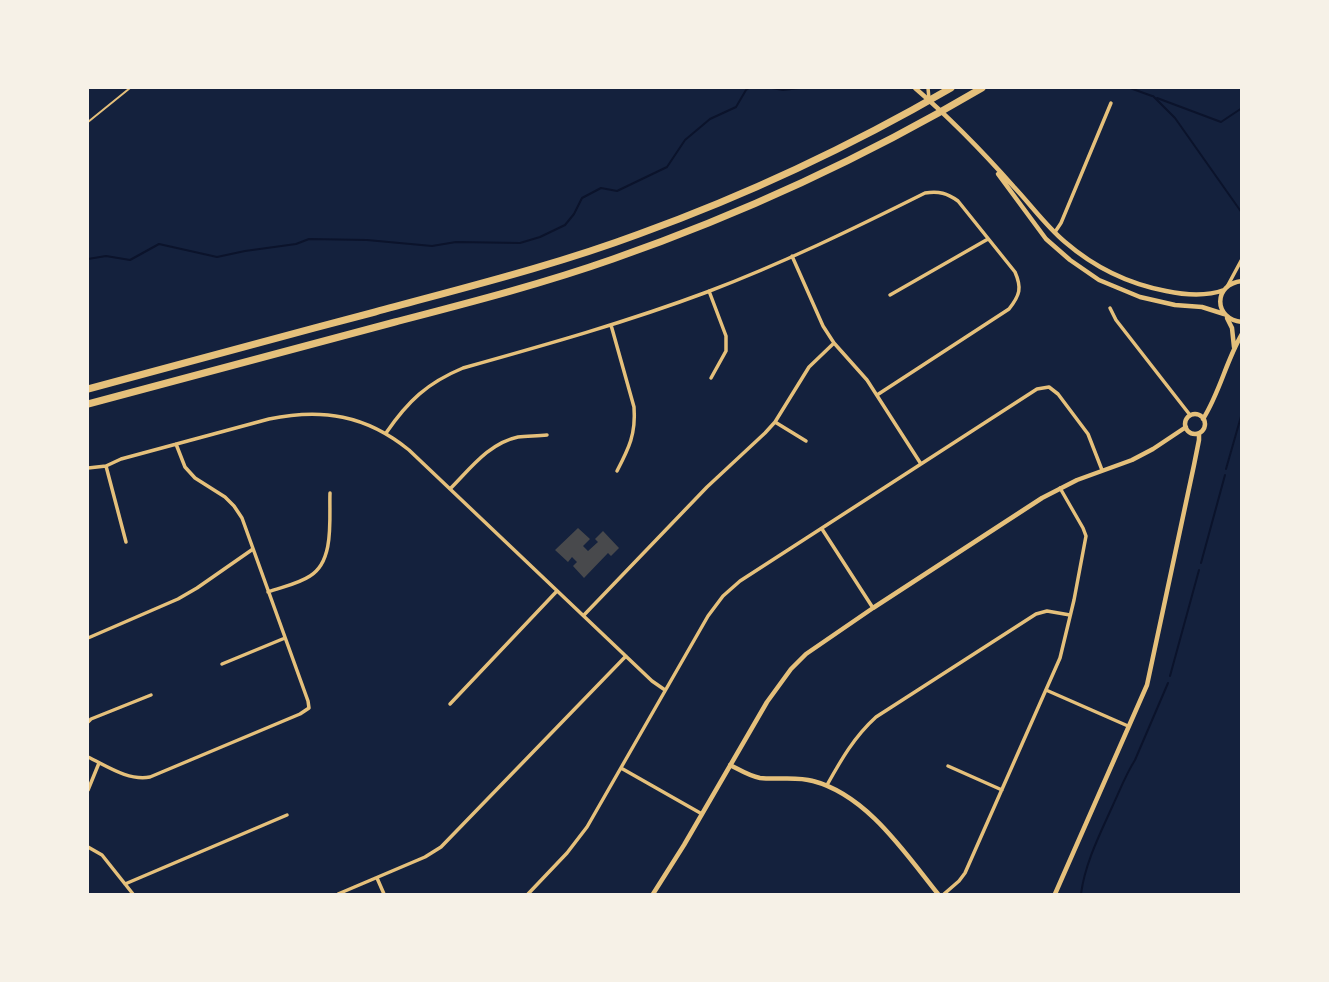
<!DOCTYPE html>
<style>
body{margin:0}
#map{position:relative;width:1329px;height:982px;overflow:hidden;background:#14213d;font-family:Mulish,sans-serif}
canvas{display:block}
.frame{position:absolute;inset:0;border:89px solid #f6f1e7;pointer-events:none}
</style>
<div id="map">
<canvas width="1329" height="982"></canvas>
<div class="frame"></div>
</div>
<script>
const context = document.querySelector('canvas').getContext('2d');
context.lineJoin = 'round';
function strokePath(path, color, width, dash) {
  context.strokeStyle = color;
  context.lineWidth = width;
  context.lineCap = dash ? 'butt' : 'round';
  context.setLineDash(dash || []);
  context.stroke(path);
}
function fillPath(path, color) {
  context.fillStyle = color;
  context.fill(path, 'evenodd');
}
const stream = new Path2D(`
 M772,88l11,2 17,-2
 M1130,88l22,8
 M1153,96l22,22 67,95
 M1157,98l64,24 21,-14
 M88,259l18,-3 24,4 29,-16 58,13 28,-6 51,-7 13,-5 58,1 65,6 24,-4 64,1 20,-6 25,-12 9,-11 8,-16 19,-10 16,3 50,-24 18,-27 25,-21 26,-12 10,-17 3,-2
 M1226,469l16,-56
 M1201,563l24,-88
 M1170,676l29,-106
 M1081,894c4,-31 19,-60 32,-89 7,-15 13,-31 22,-45l33,-77`);
const building = new Path2D(`
 M578,528l12,11 -7,7 5,5 10,-9 -3,-3 8,-8 16,17 -8,8 -3,-3 -24,25 -11,-12 4,-4 -5,-5 -4,5 -13,-12z`);
const path = new Path2D(`
 M88,122l42,-34`);
const minor = new Path2D(`
 M928,88l1,11
 M1055,232l6,-9 50,-120
 M792,256l31,70 11,17 33,37 54,84
 M1228,285l14,-26
 M709,291l17,45v15l-15,27
 M890,295l98,-56
 M1110,308l6,12 74,95
 M611,325l23,82c2,27 -5,41 -17,64
 M775,422l31,19
 M386,433c22,-32 41,-50 77,-65 82,-23 164,-46 244,-76 74,-28 146,-63 218,-99 14,-2 22,0 33,8l57,71c7,16 5,23 -6,37l-132,86
 M106,466l20,76
 M88,468l18,-2 15,-7 148,-40c53,-11 97,-4 140,31l243,231 13,9
 M450,489c20,-20 39,-46 68,-52 9,-1 19,-1 29,-2
 M822,529l51,79
 M268,592c14,-5 30,-8 42,-16 25,-15 19,-58 20,-83
 M584,615l123,-128 58,-54 10,-11 34,-55 25,-24
 M88,638l90,-39 19,-11 56,-39
 M222,664l63,-26
 M1046,690l82,36
 M450,704l107,-113
 M88,722l3,-3 60,-24
 M88,757c19,9 40,24 62,20l150,-63 9,-6 -1,-7 -66,-183 -8,-12 -9,-9 -30,-19 -10,-11 -9,-23
 M948,766l54,24
 M621,768l81,46
 M827,785c14,-25 27,-48 49,-68l160,-103 11,-3 23,4
 M88,790l11,-27
 M88,847l14,8 31,39
 M377,878l7,16
 M125,884l162,-69
 M338,894l87,-37 16,-10 185,-191
 M528,894l39,-41 20,-26 121,-211 15,-20 17,-15 297,-192 12,-2 9,7 30,40 14,36
 M944,894l15,-13 6,-8 95,-215 14,-58 12,-64 -3,-8 -23,-40`);
const tertiary = new Path2D(`
 M915,88c35,30 68,64 99,99 17,18 32,39 51,55 29,25 64,42 101,49 19,4 39,6 58,-1
 M998,174l48,65 24,21 29,20 41,17 35,8 27,2 22,7
 M1242,281c-29,3 -29,38 0,41
 M1227,318l5,10 2,19
 M1185 424a10 10 0 1 1 20 0a10 10 0 1 1-20 0Z
 M1203,419c17,-27 23,-58 39,-85
 M730,765c10,5 19,11 30,13 18,2 36,-2 53,3 54,14 92,72 125,113
 M653,894l31,-49 83,-143 24,-33 15,-15 67,-46 169,-110 35,-18 55,-20 21,-11 33,-22
 M1055,894l92,-209 47,-220 5,-25v-7`);
const motorway = new Path2D(`
 M88,389c95,-26 191,-52 287,-77 88,-24 178,-46 264,-78 108,-39 212,-88 312,-146
 M88,404c102,-27 204,-54 307,-82 73,-19 147,-38 218,-63 129,-45 252,-102 369,-171`);
strokePath(stream, '#0b132b', 2);
fillPath(building, '#48494c');
strokePath(path, '#e5c07b', 2);
strokePath(minor, '#e5c07b', 3.5);
strokePath(tertiary, '#e5c07b', 4.5);
strokePath(motorway, '#e5c07b', 7);
</script>
